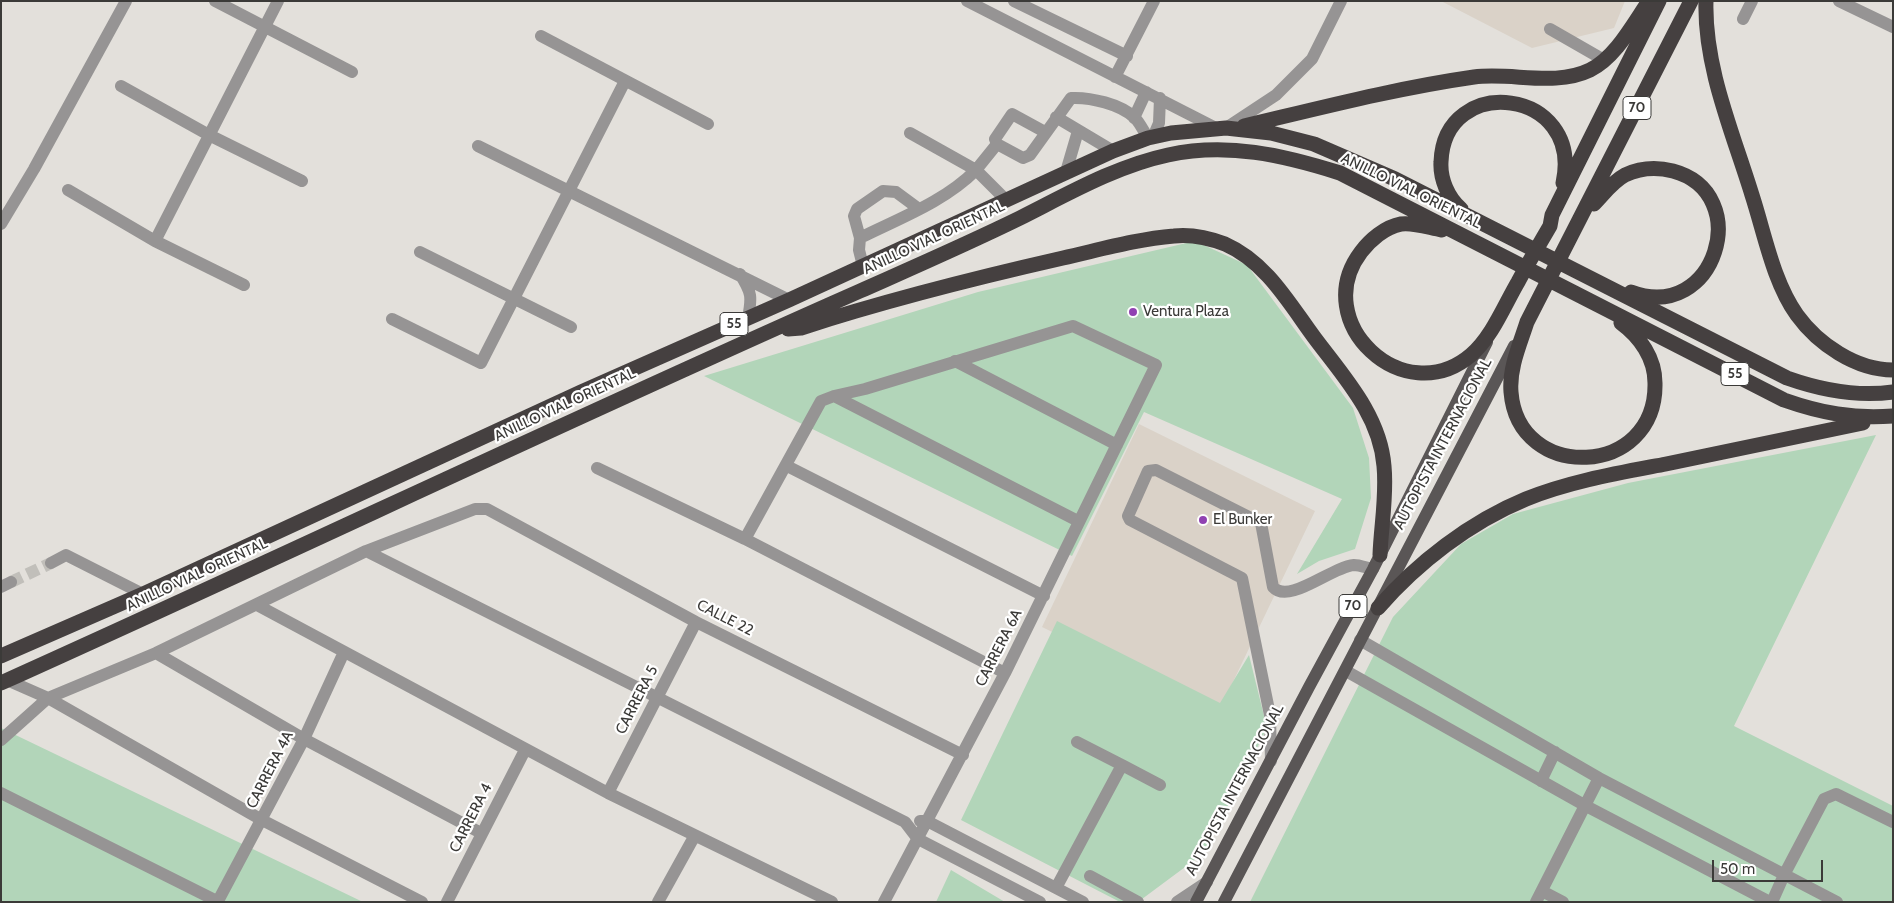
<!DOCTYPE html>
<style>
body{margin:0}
#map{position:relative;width:1894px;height:903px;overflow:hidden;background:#e3e0db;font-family:Cabin,sans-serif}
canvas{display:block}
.frame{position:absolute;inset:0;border:2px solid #3b3a38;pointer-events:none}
.scale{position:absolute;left:1712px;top:860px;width:111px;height:22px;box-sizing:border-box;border:2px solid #3b3a38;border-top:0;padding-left:6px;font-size:15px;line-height:18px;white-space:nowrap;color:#3b3a38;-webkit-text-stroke:4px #fff;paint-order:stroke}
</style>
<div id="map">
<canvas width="1894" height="903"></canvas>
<div class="frame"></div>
<div class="scale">50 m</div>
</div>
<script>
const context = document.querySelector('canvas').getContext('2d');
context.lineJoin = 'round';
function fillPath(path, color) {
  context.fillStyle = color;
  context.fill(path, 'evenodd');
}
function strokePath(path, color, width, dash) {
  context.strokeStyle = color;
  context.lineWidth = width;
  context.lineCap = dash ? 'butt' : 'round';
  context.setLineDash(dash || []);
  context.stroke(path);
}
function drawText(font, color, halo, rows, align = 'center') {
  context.font = font + ' Cabin,sans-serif';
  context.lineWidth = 4.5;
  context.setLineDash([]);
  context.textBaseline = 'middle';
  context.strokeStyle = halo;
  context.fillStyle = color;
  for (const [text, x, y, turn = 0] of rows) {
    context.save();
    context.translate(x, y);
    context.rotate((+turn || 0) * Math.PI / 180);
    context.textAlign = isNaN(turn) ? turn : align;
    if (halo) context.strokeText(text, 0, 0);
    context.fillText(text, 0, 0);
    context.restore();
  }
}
const built = new Path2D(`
 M1441,1h184l-11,27 -82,20z
 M1139,424l176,87 -97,202 -176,-86z`);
const green = new Path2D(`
 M1195,241l52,24 106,143 16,50 2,40 -16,51 -36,12 -22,13 45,-75 -198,-87 -72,144 -368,-180 274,-84z
 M1876,435l-142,291 159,80v96h-643l143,-285 68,-73 52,-30 115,-31z
 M1057,621l163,82 29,-48 18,73 -63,125 -66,49h-18l-159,-82z
 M1,728l362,174h-362z
 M951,870l54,32h-69z`);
const minorTunnel = new Path2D(`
 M11,582l40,-19`);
const minor = new Path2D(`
 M215,1l137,71
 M967,1l249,127
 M1014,1l113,55
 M1839,1l54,26
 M1743,19l9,-18
 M1550,29l54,31
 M541,36l167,88
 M1115,77l39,-76
 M121,86l88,49 93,46
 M1056,117l57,34
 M1134,118l12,-26
 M1226,128l50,-33 36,-36 29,-58
 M1045,132l-33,-18 -17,25 2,5 26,14 7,-3 41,-57c19,-1 50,6 64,20 5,5 9,14 13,20
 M910,133l66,37 21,-26
 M1153,137l6,-14 1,-25
 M478,146l311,154
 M1066,172l12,-41
 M68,190l87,51 89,44
 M1,224l33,-55 92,-168
 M860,238l-6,-22 3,-7 26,-18 13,1 23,17
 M155,241l123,-240
 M420,252l151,75
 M863,266l-4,-16 1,-12c40,-20 84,-36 116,-68l30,30
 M740,274c12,19 12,23 8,44
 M392,319l89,44 144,-282
 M955,361l162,84
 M834,396l244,125
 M787,466l257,130
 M597,468l148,71 260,134
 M745,539l76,-138 13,-5 31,-7 208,-63 83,39 -151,308 -121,229
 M366,551l539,271 13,17 122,63
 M51,563l15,-8 77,39
 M1,587l10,-5
 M257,605l351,188 224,109
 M1360,640l239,138 238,124
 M156,653l148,86 177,94
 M1346,671l240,135 184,96
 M7,680l41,18 214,122 160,82
 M1,740l47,-42 108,-45 210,-102 109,-42h12l209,113 267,133
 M1271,761l-1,-46 -28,-137 -112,-58 -2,-4 20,-45 8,-1 105,53 12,64c16,18 58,-20 81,-22 6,0 13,3 19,4
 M1122,765l38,20
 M1541,781l14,-29
 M1,793l218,109
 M608,793l88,-171
 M920,821h7l156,81
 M1090,876l48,26
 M1056,888l66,-123 -45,-23
 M1542,891l21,11
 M218,901l86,-162 40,-87
 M447,902l78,-152
 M658,902l36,-65
 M1177,902l30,-20
 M1536,902l63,-124
 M1772,902l12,-27 40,-76 12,-5 57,28`);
const major = new Path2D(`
 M1196,902l113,-215 64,-118 114,-227
 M1224,902c98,-185 194,-371 290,-556`);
const highway = new Path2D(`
 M1706,1c-2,66 27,132 46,194 13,40 21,86 45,120 21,29 59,55 96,55
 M1244,126c76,-18 153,-38 230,-49 38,-5 81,10 116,-7 26,-13 43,-46 59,-69
 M1594,204c10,-10 18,-22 31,-29 15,-7 32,-8 48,-4 82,22 43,153 -42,121
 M1461,209c-13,-11 -21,-30 -20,-47 3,-90 143,-74 122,21
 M1442,230c-12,-2 -29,-8 -41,-6 -16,3 -31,16 -40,28 -53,70 43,160 110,103 21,-18 33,-49 47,-73 10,-19 21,-37 32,-56l2,-11 107,-214
 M1621,323c19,14 34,35 34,60 2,95 -137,100 -144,9 -2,-24 9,-48 16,-70l164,-321
 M788,329l13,-1c86,-28 174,-50 262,-70 36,-8 74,-19 111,-22 18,-2 35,2 51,8 41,18 64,59 89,93 29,39 66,78 70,129 3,30 -3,60 -4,89
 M1378,608c39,-45 92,-86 148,-109 45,-18 93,-26 140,-35 66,-14 131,-27 197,-41
 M1,656l142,-62 438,-202 208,-92 324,-149 35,-13 23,-5 55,-5 45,5 43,11 81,35 392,199c34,12 70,19 106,14
 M1,683c287,-129 571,-265 859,-392 54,-24 107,-47 160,-73 46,-23 96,-52 148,-63 59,-13 115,0 172,18l444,227c37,13 69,19 109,16`);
const markers = [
 [1133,312,5,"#9041b2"],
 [1203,520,5,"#9041b2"]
];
const shields = [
 [1637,108,28],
 [734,324,28],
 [1735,374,28],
 [1353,606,28]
];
const shieldNames = [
 ["70",1637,108],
 ["55",734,324],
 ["55",1735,374],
 ["70",1353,606]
];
const streetNames = [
 ["ANILLO VIAL ORIENTAL",1411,191,26],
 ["ANILLO VIAL ORIENTAL",934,238,-25],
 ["ANILLO VIAL ORIENTAL",565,405,-25],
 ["AUTOPISTA INTERNACIONAL",1443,444,-62],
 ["ANILLO VIAL ORIENTAL",197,575,-25],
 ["CALLE 22",725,618,27],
 ["CARRERA 6A",999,648,-63],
 ["CARRERA 5",637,700,-63],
 ["CARRERA 4A",270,770,-63],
 ["AUTOPISTA INTERNACIONAL",1235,790,-62],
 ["CARRERA 4",471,818,-63]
];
const poiNames = [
 ["Ventura Plaza",1143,312],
 ["El Bunker",1213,520]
];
fillPath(built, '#dad2c8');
fillPath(green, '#b2d5b9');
strokePath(minorTunnel, '#c1bfba', 12, [12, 6]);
strokePath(minor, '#969494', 12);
strokePath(major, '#5a5656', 12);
strokePath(highway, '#454040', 15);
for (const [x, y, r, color] of markers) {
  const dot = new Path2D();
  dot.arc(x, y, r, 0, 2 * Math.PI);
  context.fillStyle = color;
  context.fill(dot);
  strokePath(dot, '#fff', 2);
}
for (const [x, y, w] of shields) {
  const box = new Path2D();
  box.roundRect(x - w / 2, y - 11.5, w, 23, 4);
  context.fillStyle = '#fff';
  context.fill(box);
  strokePath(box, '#3b3a38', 1);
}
drawText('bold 14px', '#3b3a38', null, shieldNames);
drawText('15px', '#3b3a38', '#fff', streetNames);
drawText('15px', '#3b3a38', '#fff', poiNames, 'left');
</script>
